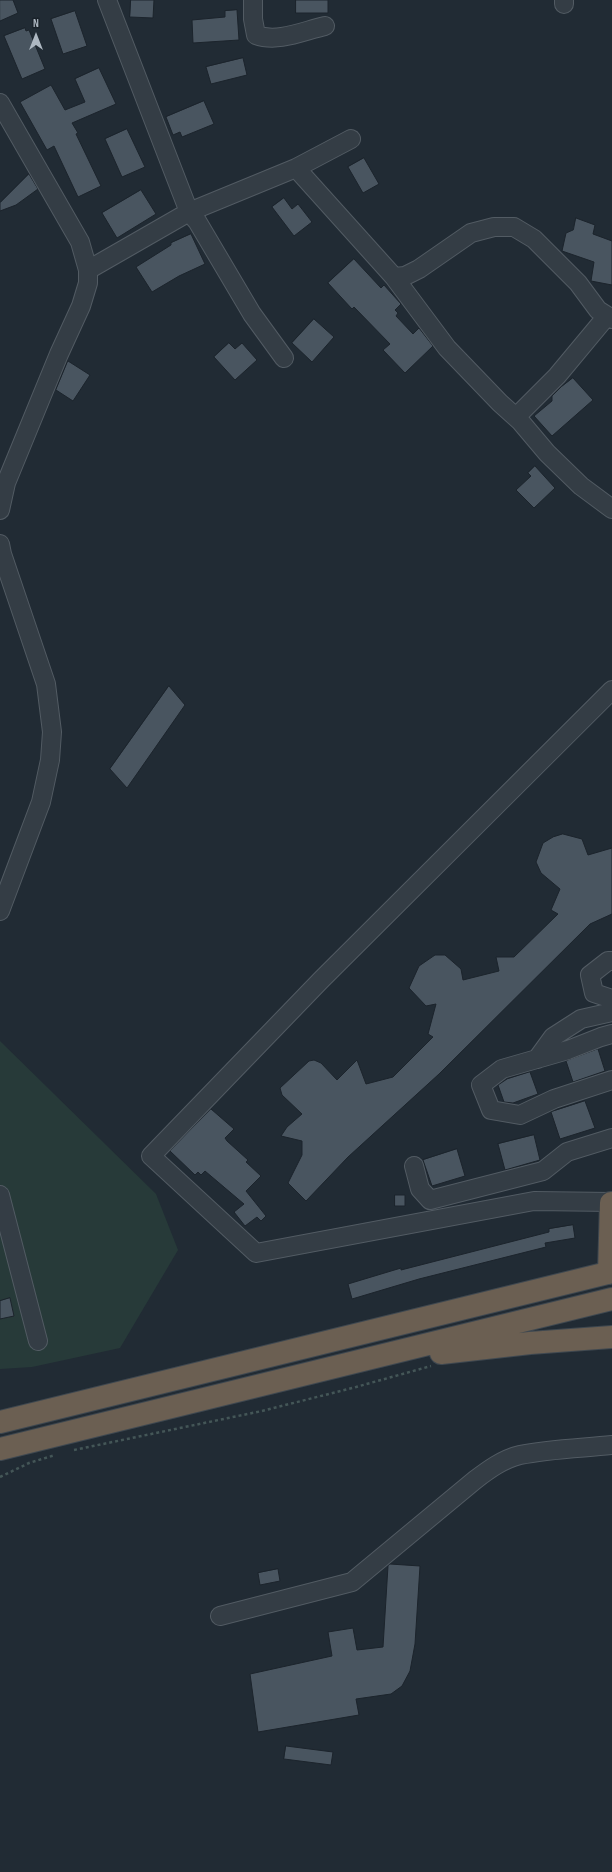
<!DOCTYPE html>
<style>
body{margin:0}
#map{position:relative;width:612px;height:1872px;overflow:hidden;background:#212b34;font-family:"Sofia Sans Condensed",sans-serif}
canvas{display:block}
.north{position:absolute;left:16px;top:16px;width:40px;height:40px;-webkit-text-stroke:3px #1a222a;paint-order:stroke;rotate:0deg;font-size:11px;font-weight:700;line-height:16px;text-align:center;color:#aeb8c2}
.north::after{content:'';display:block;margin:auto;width:14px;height:18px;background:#aeb8c2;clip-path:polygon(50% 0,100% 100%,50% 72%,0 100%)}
</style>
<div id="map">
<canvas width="612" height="1872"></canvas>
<div class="north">N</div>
</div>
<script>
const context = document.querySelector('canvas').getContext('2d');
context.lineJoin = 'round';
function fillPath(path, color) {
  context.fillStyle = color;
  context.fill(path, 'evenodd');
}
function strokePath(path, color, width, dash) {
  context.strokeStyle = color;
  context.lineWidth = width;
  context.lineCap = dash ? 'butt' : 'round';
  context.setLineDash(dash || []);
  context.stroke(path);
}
const green = new Path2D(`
 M0,1041l156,153 22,56 -58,98 -88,19 -32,2z`);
const building = new Path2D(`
 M0,0h13l5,13 -18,8z
 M131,0h23l-1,18 -23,-1z
 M296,0h32v13h-32z
 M237,10l2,30 -46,3 -1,-23 33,-3v-6z
 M75,11l12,35 -24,8 -12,-35z
 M25,28l1,3 3,-1 16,39 -23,10 -18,-43z
 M243,58l4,17 -36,9 -5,-17z
 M99,68l17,36 -44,19 6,10 -2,1 25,52 -23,11 -24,-51 -7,4 -27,-48 31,-17 14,25 20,-8 -10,-23z
 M204,101l10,23 -32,13 -2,-5 -7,3 -7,-18z
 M127,129l18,38 -23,10 -17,-38z
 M364,158l15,26 -16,9 -15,-26z
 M29,174l9,15 -22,16 -16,6v-8z
 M141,190l15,24 -39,24 -15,-25z
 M284,198l8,11 6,-5 14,18 -18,14 -22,-29z
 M576,218l19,7 -2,9 19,7v44l-21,-4 3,-19 -32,-11 4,-18 7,-3z
 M191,234l14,30 -26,12 -27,16 -16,-25 35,-22v-2z
 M354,259l27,29 3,-3 17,19 -6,6 3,3 -2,3 17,18 6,-6 14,18 -28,27 -22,-23 7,-6 -36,-37 -2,2 -24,-26z
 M314,319l20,18 -22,25 -20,-19z
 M229,343l6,6 7,-6 15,17 -22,20 -21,-23z
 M68,361l22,14 -17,26 -17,-11z
 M573,378l20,22 -41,36 -18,-20 18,-15v-5l9,-9z
 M535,466l20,22 -21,20 -18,-18 15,-14 -3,-3z
 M169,686l16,19 -58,83 -17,-19z
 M563,834l19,5 6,16 24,-7v66l-22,10 -151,150 -91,83 -42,44 -18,-18 14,-28v-14l-21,-5 6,-9 15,-13 -20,-19 -2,-7 29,-27 5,-1 7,3 16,17 20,-20 9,24 27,-7 40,-40 -5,-3 8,-30 -10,2 -17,-18 10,-22 16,-11h10l16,14 2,11 36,-9 -3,-14h18l44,-43 -7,-4 9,-21 -19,-16 -5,-11 7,-19 10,-6z
 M598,1049l7,22 -32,11 -7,-21z
 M530,1072l8,22 -25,9 -9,-1 -6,-17 9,-6z
 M585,1101l10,27 -35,11 -9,-27z
 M211,1109l23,20 -9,9 2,3 21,19 -2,2 15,14 -15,15 20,25 -5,5 -4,-4 -12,9 -11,-14 10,-8 -39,-33 -4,4 -3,-3 -3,3 -25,-24z
 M534,1135l6,25 -35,10 -7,-26z
 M457,1149l8,27 -33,10 -9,-26z
 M395,1195h10v11h-10z
 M573,1225l2,13 -30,5 1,4 -127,32 -67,20 -4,-15 53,-16v2l148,-38v-3z
 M10,1298l4,18 -14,3v-18z
 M390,1564l30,2 -5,78 -5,27 -8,15 -11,8 -35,5 3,16 -101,17 -8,-58 82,-18 -4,-24 25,-4 4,22 26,-3 5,-81z
 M278,1569l2,12 -20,4 -2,-12z
 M286,1746l47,6 -2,13 -47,-6z`);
const path = new Path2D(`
 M74,1450l188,-39 94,-24 75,-21
 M0,1477l29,-14 26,-8`);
const minor = new Path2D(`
 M107,0l82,212 8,9 55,93 32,44
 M253,0v19l3,16c22,8 47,-4 69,-9
 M564,0v4
 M0,103l80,139 8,28v13l-7,23 -22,48 -53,129 -6,27
 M296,168l98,109 11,-1 14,-7 52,-36 23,-6h20l20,12 44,44 20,27 14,9
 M88,270l101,-58 107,-44 55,-29
 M394,277l53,71 53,55 20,18 27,32 34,33 31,23
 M516,417l41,-41 50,-60
 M0,544l2,10 44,130 6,48 -2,28 -9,42 -41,109
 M612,690l-291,290 -170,176 105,97 278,-52 78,1
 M612,961h-4l-18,14 4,18 18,6
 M612,1034l-11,3 -33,13 -66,19 -21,16 10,25 29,5 34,-16 58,-19
 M537,1059l16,-22 28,-18 31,-7
 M414,1166l6,23 10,11 113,-29 24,-19 45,-14
 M0,1195l38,146
 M220,1616l132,-34 123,-102c13,-10 28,-21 45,-25 28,-6 63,-7 92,-10`);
const highway = new Path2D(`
 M609,1273l2,-70
 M441,1353l89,-10 82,-6
 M0,1422l612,-150
 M0,1449l612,-150`);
fillPath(green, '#273a39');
fillPath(building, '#495560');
strokePath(building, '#1c242c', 1);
strokePath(minor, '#525b63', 20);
strokePath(highway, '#3f4850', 24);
strokePath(path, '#445657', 2.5, [3, 3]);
strokePath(minor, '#343d45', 18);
strokePath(highway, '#6b5f52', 22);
</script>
